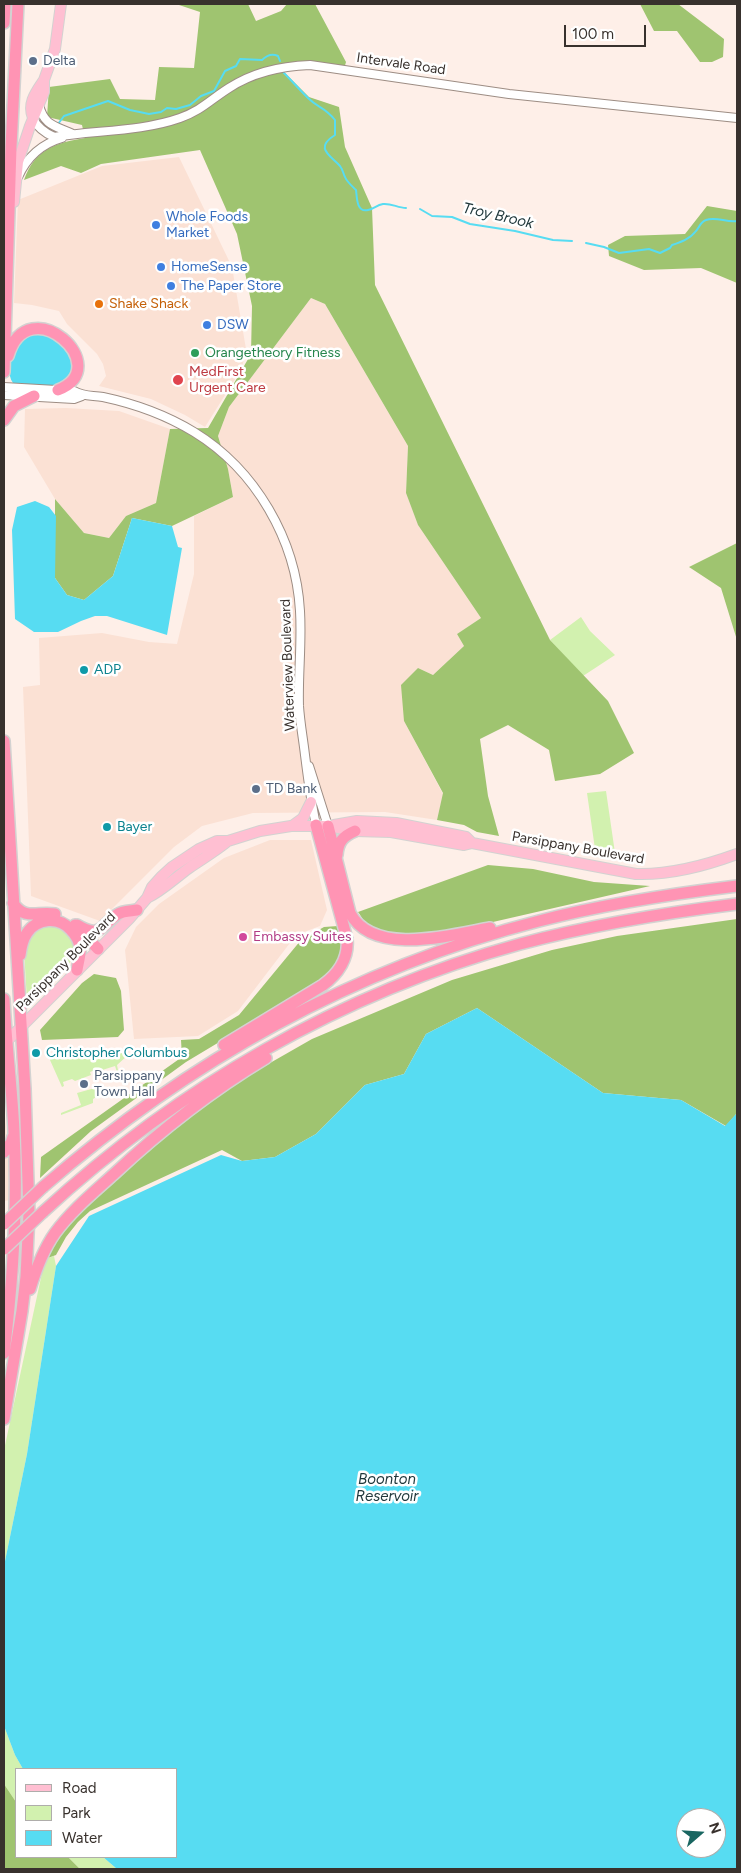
<!DOCTYPE html>
<style>
body{margin:0}
#map{position:relative;width:741px;height:1873px;overflow:hidden;background:#feefe8;font-family:Figtree,sans-serif}
canvas{display:block}
.frame{position:absolute;inset:0;border:5px solid #38312d;pointer-events:none}
.legend{position:absolute;left:15px;top:1768px;width:162px;height:90px;box-sizing:border-box;background:#fff;border:1px solid #afadab;margin:0;padding:6px 9px;list-style:none;font-size:15px;color:#38312d}
.legend li{display:flex;align-items:center;gap:10px;height:25px}
.legend b{width:25px;border:1px solid #afadab}
.north{position:absolute;left:676px;top:1808px;width:50px;height:50px;box-sizing:border-box;background:#fff;border:1px solid #afadab;border-radius:50%;rotate:71deg;font-size:14px;font-weight:700;line-height:20px;text-align:center;color:#38312d}
.north::after{content:'';display:block;margin:auto;width:18px;height:22px;background:#196661;clip-path:polygon(50% 0,100% 100%,50% 72%,0 100%)}
.scale{position:absolute;left:564px;top:25px;width:82px;height:22px;box-sizing:border-box;border:2px solid #38312d;border-top:0;padding-left:6px;font-size:15px;line-height:18px;white-space:nowrap;color:#38312d;-webkit-text-stroke:4px #fff;paint-order:stroke}
</style>
<div id="map">
<canvas width="741" height="1873"></canvas>
<div class="frame"></div>
<ul class="legend">
<li><b style="height:6px;background:#ffbfd2"></b>Road</li>
<li><b style="height:14px;background:#d2f1af"></b>Park</li>
<li><b style="height:14px;background:#57dcf2"></b>Water</li>
</ul>
<div class="north">N</div>
<div class="scale">100 m</div>
</div>
<script>
const context = document.querySelector('canvas').getContext('2d');
context.lineJoin = 'round';
function fillPath(path, color) {
  context.fillStyle = color;
  context.fill(path, 'evenodd');
}
function strokePath(path, color, width, dash) {
  context.strokeStyle = color;
  context.lineWidth = width;
  context.lineCap = dash ? 'butt' : 'round';
  context.setLineDash(dash || []);
  context.stroke(path);
}
function drawText(font, color, halo, rows, align = 'center') {
  context.font = font + ' Figtree,sans-serif';
  context.lineWidth = 5;
  context.setLineDash([]);
  context.textBaseline = 'middle';
  context.strokeStyle = halo;
  context.fillStyle = color;
  for (const [text, x, y, turn = 0] of rows) {
    context.save();
    context.translate(x, y);
    context.rotate((+turn || 0) * Math.PI / 180);
    context.textAlign = isNaN(turn) ? turn : align;
    if (halo) context.strokeText(text, 0, 0);
    context.fillText(text, 0, 0);
    context.restore();
  }
}
const built = new Path2D(`
 M179,157l53,110 14,82 -4,19 -37,59 -20,-12 -34,-16 -52,-13 7,-10 -3,-12 -6,-10 -30,-30 -8,-13 -27,-6 -18,-2 4,-103 84,-34z
 M311,298l14,6 83,142 -2,47 12,32 63,93 -24,16 7,12 -31,29 -15,-7 -14,53 39,73 -6,26 -52,-8 -132,1 -51,13 -28,21 -74,74 -69,-25 -8,-209 17,-2 -1,-47 63,-5 47,9 28,2 17,-70v-58l39,-19 -5,-28 -10,-33 11,-29z
 M66,408l53,3 51,18 -14,74 -30,13 -17,22 -25,-5 -29,-34 -31,-52 1,-38z
 M270,840h41l16,70 -7,16 -24,9 -58,76 -40,25 -64,3 -9,-89 11,-23 23,-23 65,-46z
 M4,1106l7,72 -1,22 -6,1z`);
const green = new Path2D(`
 M581,617l9,14 25,24 -32,21 -33,-36z
 M606,791l9,62 -19,3 -9,-63z
 M51,923l21,11 4,22 -45,47 -4,-2 -3,-51 9,-20z
 M126,1052l1,4 -10,9 1,5 -1,2 -2,-6 -19,6 -1,-2 -5,2 1,3 -16,6 -3,-2 -9,3 1,4 -2,1 -12,-27 2,-4z
 M95,1088l3,8 -5,3v4l-32,12v-2l20,-8 -4,-12z
 M54,1256l2,10 -29,188 -23,112v-116l41,-191z
 M4,1726l11,29 8,14h-7v33l-12,-18z
 M68,1857h35l14,12h-37z`);
const forest = new Path2D(`
 M176,4h72l8,17 25,-10 6,-7h28l31,58 -2,7 -62,1 27,27 30,10 6,40 27,61 3,77 175,355 58,61 26,52 -34,21 -45,7 -6,-31 -41,-25 -28,14 8,57 11,40 -22,-4 -13,-7 -27,-5 6,-27 -39,-72 -3,-36 17,-17 15,7 31,-29 -7,-12 24,-16 -63,-93 -12,-32 2,-47 -83,-142 -14,-6 -82,109 -11,29 10,33 5,28 -61,29 -40,-8 -19,58 -29,24 -17,-5 -12,-17v-79l29,34 25,5 17,-22 30,-13 14,-74 38,-1 43,-74 1,-48 -15,-72 -37,-84 -99,14 -20,9 -20,-7 -37,14c11,-31 31,-37 61,-42l-3,-13 -35,-8 2,-30 61,-8 10,20 35,1 4,-33 35,1 6,-56z
 M640,4h38l46,35 -1,18 -11,5h-12l-23,-31h-23z
 M707,206l30,5v72l-36,-15 -57,2 -35,-14 -1,-11 17,-9 60,-2z
 M737,543v97l-16,-52 -32,-21z
 M488,865l45,4 61,13 56,4 -192,44c-28,3 -64,10 -90,-5 -4,-3 -7,-9 -10,-13z
 M737,919v194l-11,13 -45,-26 -78,-7 -126,-85 -51,26 -22,40 -39,11 -49,49 -41,23 -33,4 -20,-11 -132,61 -12,11 -12,15 -10,18 -11,4 14,-25 13,-19 114,-99 49,-33 77,-44 140,-59 100,-30 65,-14z
 M338,926c9,27 3,36 -17,55l-135,81 -95,69 -51,47 1,-21 141,-100 -1,-17 18,-1 40,-24 62,-75 23,-13z
 M94,974l22,4 5,13 3,39 -6,7 -76,3 -2,-10 42,-47z
 M4,1784l12,18v55h52l12,12h-76z`);
const water = new Path2D(`
 M30,332l22,4 20,19 1,22 -18,9 -42,-3c-6,-8 -3,-22 -2,-31z
 M35,501l14,6 7,9 -1,62 12,17 17,5 29,-24 19,-58 40,8 6,21 4,1 -15,87 -60,-19h-12l-14,5 -23,11h-24l-19,-13 -3,-89 5,-23z
 M477,1008l126,85 78,7 44,26 12,-13v756h-620l-14,-12h73v-88h-153l-8,-14 -11,-29v-160l23,-112 29,-188 33,-50 132,-61 21,6 33,-4 41,-23 49,-49 39,-11 22,-40zM686,1818h30v30h-30z`);
const stream = new Path2D(`
 M283,72c8,8 16,17 25,26 10,10 17,9 27,22v15c-21,13 -5,20 5,31 3,4 3,7 5,11 2,5 7,9 11,13 1,6 0,23 12,20 5,-1 9,-5 15,-6 8,-1 15,4 23,4
 M58,124l6,-8 44,-15 22,9 19,4 12,-2 6,-4 9,1 14,-4 11,-9 13,-5 11,-20 11,-5 4,-7 22,1c5,-5 10,-7 16,-4l2,5
 M420,209l12,7 20,1 18,7 45,7 38,9 19,1
 M586,243l18,4 15,6 30,-4 11,4 10,-5 2,-3c9,-3 18,-6 24,-14 4,-4 4,-9 10,-11 10,-4 21,3 31,1`);
const minor = new Path2D(`
 M39,105c5,21 17,21 34,29
 M33,119c5,9 12,14 21,18 42,-7 86,-5 126,-19 22,-8 30,-18 49,-30 23,-15 53,-22 81,-23l199,29 228,24
 M18,177c9,-20 23,-33 44,-39
 M4,387l70,4c10,6 19,4 29,6 33,7 63,18 91,35 62,38 102,108 106,179 2,32 -2,63 -1,95 1,16 4,32 6,49 3,24 6,47 11,70
 M4,395l70,4 8,-3
 M309,766l19,60`);
const major = new Path2D(`
 M33,118c-6,-15 3,-26 11,-38
 M14,202l4,-40 12,-36 14,-34v-12l11,-31 6,-45
 M334,825l23,-4 39,2 70,14 6,6
 M292,826l11,-8 8,-16
 M147,898c16,-8 28,-20 42,-30 13,-9 27,-17 39,-27
 M4,1044l125,-125 18,-21 5,-11 9,-10 11,-10 27,-18 18,-8h11l32,-10 31,-5h37l27,5 36,1 73,13 8,-2 164,31c35,1 68,-8 101,-20`);
const highway = new Path2D(`
 M4,23l1,-19
 M8,356c20,-69 109,11 50,34
 M4,372l7,-225 7,-143
 M4,420l10,-14 20,-10
 M4,741l21,348 4,124 -3,64 -4,34 -18,108
 M328,826l22,87c23,44 102,22 140,15
 M337,855c1,-13 6,-19 18,-24
 M13,903c12,18 24,8 42,11
 M75,925l23,24
 M77,925c25,15 24,-1 41,-11 4,-3 13,-3 19,-4
 M20,955c1,-8 2,-15 7,-22 10,-15 32,-17 44,-3 4,4 8,11 9,17 1,7 -2,16 -3,23
 M4,999c2,45 8,89 10,133 4,74 -1,148 -10,221
 M224,1045l99,-60c15,-11 26,-27 24,-46l-31,-114
 M4,1152l7,-9 2,-6
 M43,1187c144,-125 311,-219 496,-266 65,-17 132,-27 198,-35
 M43,1212c136,-125 298,-219 477,-268 71,-19 144,-31 217,-40
 M30,1289c6,-20 13,-39 25,-56 17,-23 38,-40 59,-59 47,-44 97,-83 152,-116`);
const highwayBridge = new Path2D(`
 M4,1224l39,-37
 M4,1249l39,-37`);
const markers = [
 [33,61,5,"#5c6f8a"],
 [156,225,5,"#3f7fe0"],
 [161,267,5,"#3f7fe0"],
 [171,286,5,"#3f7fe0"],
 [99,304,5,"#e8710a"],
 [207,325,5,"#3f7fe0"],
 [195,353,5,"#2e9e5b"],
 [178,380,6,"#e0444e"],
 [84,670,5,"#0f9aa8"],
 [256,789,5,"#5c6f8a"],
 [107,827,5,"#0f9aa8"],
 [243,937,5,"#d1479c"],
 [36,1053,5,"#0f9aa8"],
 [84,1084,5,"#5c6f8a"]
];
const serviceNames = [
 ["Delta",43,61],
 ["TD Bank",266,789],
 ["Parsippany",94,1076],
 ["Town Hall",94,1092]
];
const streetNames = [
 ["Intervale Road",401,64,8],
 ["Waterview Boulevard",288,665,-92],
 ["Parsippany Boulevard",578,848,10],
 ["Parsippany Boulevard",66,962,-45]
];
const shopNames = [
 ["Whole Foods",166,217],
 ["Market",166,233],
 ["HomeSense",171,267],
 ["The Paper Store",181,286],
 ["DSW",217,325]
];
const foodNames = [
 ["Shake Shack",109,304]
];
const leisureNames = [
 ["Orangetheory Fitness",205,353]
];
const healthNames = [
 ["MedFirst",189,372],
 ["Urgent Care",189,388]
];
const cultureNames = [
 ["ADP",94,670],
 ["Bayer",117,827],
 ["Christopher Columbus",46,1053]
];
const hotelNames = [
 ["Embassy Suites",253,937]
];
const waterNames = [
 ["Troy Brook",498,216,13],
 ["Boonton",387,1480],
 ["Reservoir",387,1497]
];
fillPath(built, '#fbe1d4');
fillPath(green, '#d2f1af');
fillPath(forest, '#9fc470');
fillPath(water, '#57dcf2');
strokePath(stream, '#57dcf2', 2);
strokePath(minor, '#9d8d84', 10);
strokePath(major, '#d3d2d1', 12);
strokePath(highway, '#d3d2d1', 14);
strokePath(minor, '#fff', 8);
strokePath(major, '#ffbfd2', 10);
strokePath(highway, '#ff94b4', 11);
strokePath(highwayBridge, '#d3d2d1', 14, []);
strokePath(highwayBridge, '#ff94b4', 11);
for (const [x, y, r, color] of markers) {
  const dot = new Path2D();
  dot.arc(x, y, r, 0, 2 * Math.PI);
  context.fillStyle = color;
  context.fill(dot);
  strokePath(dot, '#fff', 2);
}
drawText('14px', '#4e5e75', '#fff', serviceNames, 'left');
drawText('14px', '#38312d', '#fff', streetNames);
drawText('14px', '#366cbe', '#fff', shopNames, 'left');
drawText('14px', '#c56008', '#fff', foodNames, 'left');
drawText('14px', '#27864d', '#fff', leisureNames, 'left');
drawText('14px', '#be3a42', '#fff', healthNames, 'left');
drawText('14px', '#0d838f', '#fff', cultureNames, 'left');
drawText('14px', '#b23c85', '#fff', hotelNames, 'left');
drawText('italic 15px', '#21383c', '#fff', waterNames);
</script>
